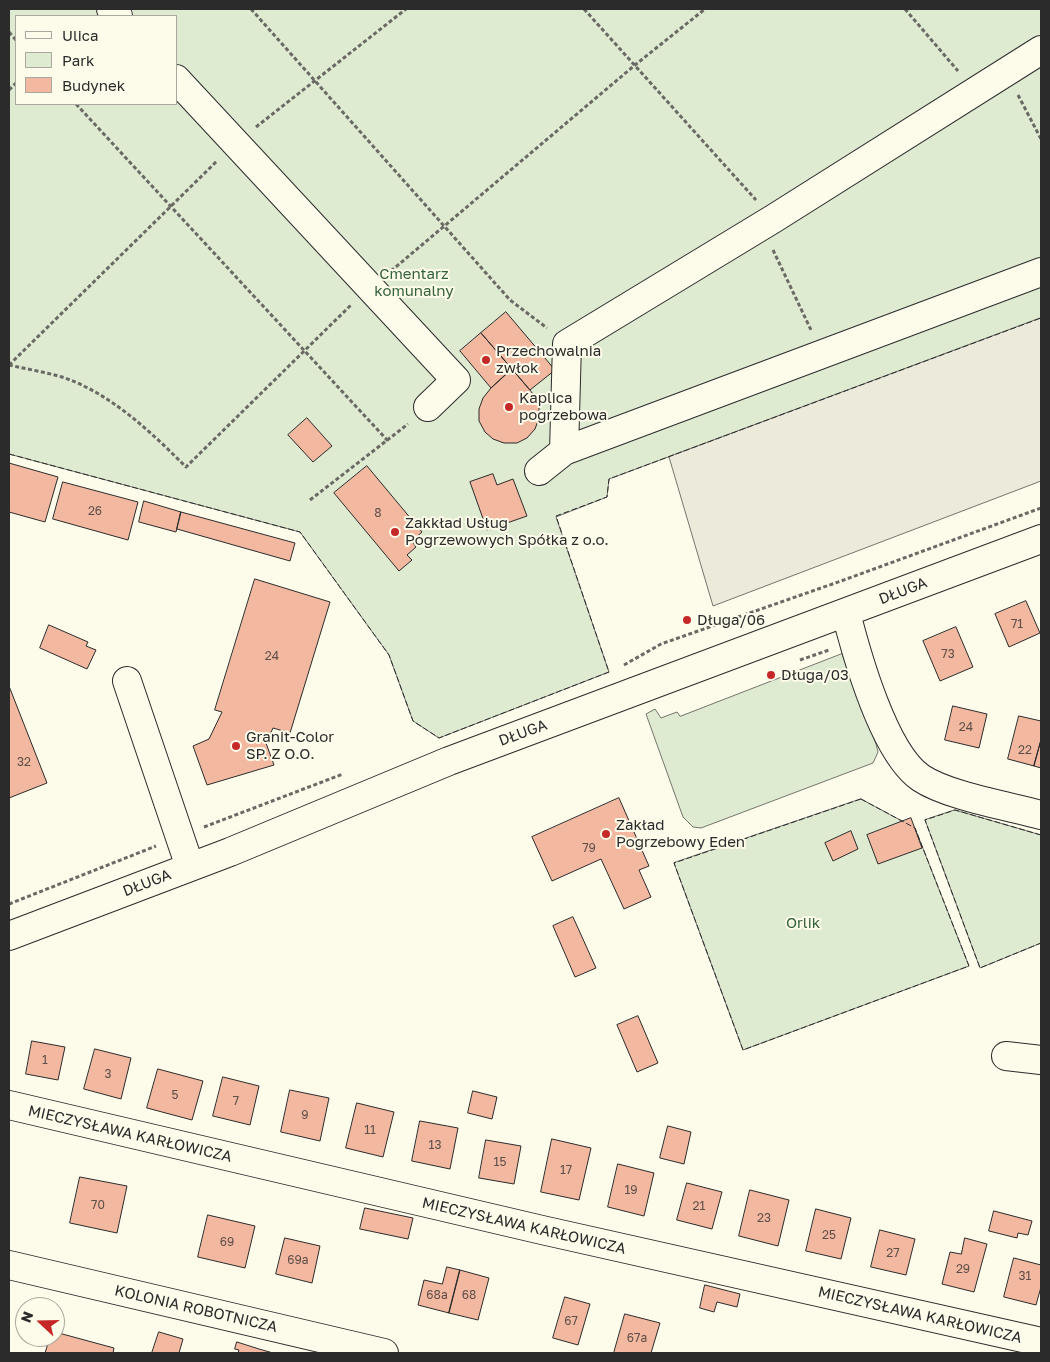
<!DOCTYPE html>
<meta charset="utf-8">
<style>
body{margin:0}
#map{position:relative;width:1050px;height:1362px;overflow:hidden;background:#fdfbea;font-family:"Golos Text",sans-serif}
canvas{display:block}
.frame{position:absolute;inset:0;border:10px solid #2b2b2b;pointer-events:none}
.legend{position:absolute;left:15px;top:15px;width:162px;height:90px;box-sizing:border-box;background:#fdfbea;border:1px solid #a9a89e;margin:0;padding:6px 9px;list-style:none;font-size:15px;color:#2b2b2b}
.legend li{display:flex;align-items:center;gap:10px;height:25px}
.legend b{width:25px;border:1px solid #a9a89e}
.north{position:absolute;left:15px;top:1297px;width:50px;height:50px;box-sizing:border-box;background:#fdfbea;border:1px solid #a9a89e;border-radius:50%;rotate:291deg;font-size:14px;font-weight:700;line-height:20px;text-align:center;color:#2b2b2b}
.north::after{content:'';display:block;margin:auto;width:18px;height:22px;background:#c62828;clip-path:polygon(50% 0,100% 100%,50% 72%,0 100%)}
</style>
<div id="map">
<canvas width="1050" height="1362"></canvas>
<div class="frame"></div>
<ul class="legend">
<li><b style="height:6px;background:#fdfbea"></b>Ulica</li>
<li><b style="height:14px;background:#deebd1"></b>Park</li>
<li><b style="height:14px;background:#f2b8a0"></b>Budynek</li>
</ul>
<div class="north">N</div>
</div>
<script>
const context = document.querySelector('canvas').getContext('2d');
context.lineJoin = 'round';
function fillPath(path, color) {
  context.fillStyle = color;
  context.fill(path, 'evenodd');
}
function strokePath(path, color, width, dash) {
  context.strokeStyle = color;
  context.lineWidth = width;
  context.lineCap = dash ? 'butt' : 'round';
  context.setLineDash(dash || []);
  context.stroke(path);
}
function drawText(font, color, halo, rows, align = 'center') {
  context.font = font + ' "Golos Text",sans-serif';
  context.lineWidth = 4;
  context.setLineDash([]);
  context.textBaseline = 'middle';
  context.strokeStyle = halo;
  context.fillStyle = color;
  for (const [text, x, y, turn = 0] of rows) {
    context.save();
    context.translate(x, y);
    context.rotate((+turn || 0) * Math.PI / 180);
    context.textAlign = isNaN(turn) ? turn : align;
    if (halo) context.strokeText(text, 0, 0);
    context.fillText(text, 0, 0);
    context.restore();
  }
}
const green = new Path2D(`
 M9,9h1032v309l-432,161 -2,18 -51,20 53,155 -170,66 -26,-17 -24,-66 -89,-123 -291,-78zM16,16h160v88h-160z
 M842,654l34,90 2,8 -5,11 -172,65 -8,-1 -10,-10 -37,-103 9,-5 6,9 16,-6 3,4z
 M861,799l54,29 54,138 -226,84 -69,-187z
 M955,810l86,25v108l-61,25 -55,-148z`);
const parking = new Path2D(`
 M1041,318v163l-328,125 -44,-149z`);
const building = new Path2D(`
 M506,312l49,58 -25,20 -49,-57z
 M481,333l31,36 -21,19 -31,-37z
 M512,369l22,26 5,11v12l-4,11 -8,9 -10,5h-13l-11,-4 -8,-7 -6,-11v-12l4,-11 8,-10z
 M307,418l25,28 -19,16 -25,-27z
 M9,463l49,14 -13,45 -36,-10z
 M367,466l55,66 -10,9 4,6 -9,8 5,5 -13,11 -65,-78z
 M493,474l4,11 16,-6 14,37 -40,14 -17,-48z
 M63,482l75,20 -10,38 -75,-21z
 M144,501l37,11 -5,20 -37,-10z
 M181,512l114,31 -5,18 -113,-32z
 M255,579l75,23 -40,131 -17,-5 -7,15 8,22 -67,20 -14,-39 16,-7 13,-27 -7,-2z
 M1026,601l14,32 -31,14 -14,-33z
 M49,625l39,17 -2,4 10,4 -9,19 -47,-21z
 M956,627l17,40 -33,14 -17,-40z
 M9,686l38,97 -38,15z
 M953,706l34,8 -8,34 -34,-8z
 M1019,716l22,5v19l-7,26 -26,-7z
 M1041,740v28l-7,-2z
 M619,798l30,68 -10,4 12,27 -27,12 -23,-50 -49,22 -20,-44z
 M911,818l11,30 -44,16 -11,-29z
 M851,831l7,18 -25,12 -8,-18z
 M573,917l23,51 -21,9 -22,-51z
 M638,1016l20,47 -21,9 -20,-47z
 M32,1041l33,6 -7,33 -32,-6z
 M95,1049l36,9 -10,41 -37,-10z
 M158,1069l45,12 -11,39 -45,-12z
 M223,1077l36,9 -9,39 -37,-9z
 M290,1090l39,8 -9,43 -39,-9z
 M473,1091l24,6 -5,22 -24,-6z
 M357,1103l37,9 -11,45 -37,-9z
 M420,1121l38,7 -8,41 -38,-8z
 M668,1126l23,6 -7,32 -24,-6z
 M552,1139l39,9 -12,52 -38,-8z
 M486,1140l35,6 -7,38 -35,-6z
 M618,1164l36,9 -10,43 -36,-9z
 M80,1177l47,9 -10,47 -47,-10z
 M687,1183l35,9 -10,37 -35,-9z
 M750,1190l39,10 -11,46 -39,-10z
 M365,1208l48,10 -5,21 -48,-10z
 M816,1209l35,9 -10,41 -35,-8z
 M994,1211l38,10 -4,14 -10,-2 -1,5 -28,-7z
 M208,1215l47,11 -10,42 -47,-11z
 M880,1230l35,9 -9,36 -35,-8z
 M285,1238l35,8 -8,37 -36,-9z
 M965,1238l22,6 -13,48 -32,-8 8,-32 11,2z
 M1014,1258l27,7v22l-5,18 -32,-8z
 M447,1267l13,3 -11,43 -31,-8 6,-25 18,4z
 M460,1270l29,8 -11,42 -29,-7z
 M705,1285l35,9 -3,13 -20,-5 -3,10 -14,-4z
 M565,1297l25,7 -12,41 -25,-7z
 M625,1314l35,9 -9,30h-37z
 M55,1332l59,16 -1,5h-68l5,-16h5z
 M159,1332l24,7 -4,14h-27z
 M237,1342l22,7 14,4h-35l1,-3 -4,-1z`);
const path = new Path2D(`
 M251,9l259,291 37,28
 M584,9l172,191
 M905,9l53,62
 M9,32l7,8
 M9,90l7,-7
 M1018,95l23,44
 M76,104l312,337
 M256,127l150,-118
 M773,250l38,80
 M391,271l244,-206 70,-56
 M9,365c17,4 36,7 53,12 48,16 88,54 124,90l166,-163
 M9,365l208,-204
 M310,500l98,-76
 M800,660l29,-10
 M624,665l37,-21 180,-63 200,-73
 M204,827l139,-53
 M9,904l147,-58`);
const minor = new Path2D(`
 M111,9l7,7
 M176,79l280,301 -28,27
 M564,451l3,-107 206,-125 268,-169
 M539,471l25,-20 477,-179
 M846,613c11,43 38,140 75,165 27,18 87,28 120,37
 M127,681l63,186
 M9,936l221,-84 219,-91 592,-222
 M1006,1056l35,4
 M9,1105l533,125 499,112
 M9,1265l375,88`);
const fence = new Path2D(`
 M9,454l291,78 89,123 24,66 26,17 170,-66 -53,-156 51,-19 2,-18 432,-161
 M861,799l54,29 54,138 -226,84 -69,-187z
 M1041,835l-86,-25 -30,10 55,148 61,-25`);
const markers = [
 [486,360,5,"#c62828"],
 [509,407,5,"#c62828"],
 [395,532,5,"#c62828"],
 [687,620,5,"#c62828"],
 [771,675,5,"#c62828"],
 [236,746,5,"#c62828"],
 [606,834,5,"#c62828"]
];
const numberNames = [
 ["26",95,511],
 ["8",378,513],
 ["71",1017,624],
 ["73",948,654],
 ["24",272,656],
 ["24",966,727],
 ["22",1025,750],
 ["32",24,762],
 ["79",589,848],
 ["1",45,1060],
 ["3",108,1074],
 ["5",175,1095],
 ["7",236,1101],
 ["9",305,1115],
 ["11",370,1130],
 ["13",435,1145],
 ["15",500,1162],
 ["17",566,1170],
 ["19",631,1190],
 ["70",98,1205],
 ["21",699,1206],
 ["23",764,1218],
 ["25",829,1235],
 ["69",227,1242],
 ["27",893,1253],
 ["69a",298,1260],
 ["29",963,1269],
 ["31",1025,1276],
 ["68a",437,1295],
 ["68",469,1295],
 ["67",571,1321],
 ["67a",637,1338]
];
const parkNames = [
 ["Cmentarz",414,274],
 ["komunalny",414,291],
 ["Orlik",803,923]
];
const poiNames = [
 ["Przechowalnia",496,351],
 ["zwłok",496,368],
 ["Kaplica",519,398],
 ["pogrzebowa",519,415],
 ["Zakkład Usług",405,523],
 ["Pogrzewowych Spółka z o.o.",405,540],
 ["Długa/06",697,620],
 ["Długa/03",781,675],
 ["Granit-Color",246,737],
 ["SP. Z O.O.",246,754],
 ["Zakład",616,825],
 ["Pogrzebowy Eden",616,842]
];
const streetNames = [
 ["DŁUGA",903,591,-21],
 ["DŁUGA",523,733,-20],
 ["DŁUGA",147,883,-21],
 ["MIECZYSŁAWA KARŁOWICZA",130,1134,13],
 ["MIECZYSŁAWA KARŁOWICZA",524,1226,13],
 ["KOLONIA ROBOTNICZA",196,1309,13],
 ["MIECZYSŁAWA KARŁOWICZA",920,1315,13]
];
fillPath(green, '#deebd1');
strokePath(green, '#74746e', 1);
fillPath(parking, '#eceadb');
strokePath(parking, '#74746e', 1);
fillPath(building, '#f2b8a0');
strokePath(building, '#2b2b2b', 1);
strokePath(minor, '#2b2b2b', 30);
strokePath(path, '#6a6964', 3, [4, 2.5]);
strokePath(minor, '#fdfbea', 28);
strokePath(fence, '#2b2b2b', 1, [6, 2.5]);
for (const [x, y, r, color] of markers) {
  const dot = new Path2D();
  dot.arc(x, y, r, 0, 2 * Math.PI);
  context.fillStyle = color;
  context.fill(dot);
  strokePath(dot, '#fdfbea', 2);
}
drawText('12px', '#5d4e48', null, numberNames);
drawText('15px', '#34623c', '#fdfbea', parkNames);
drawText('15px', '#2b2b2b', '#fdfbea', poiNames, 'left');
drawText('15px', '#2b2b2b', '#fdfbea', streetNames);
</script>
